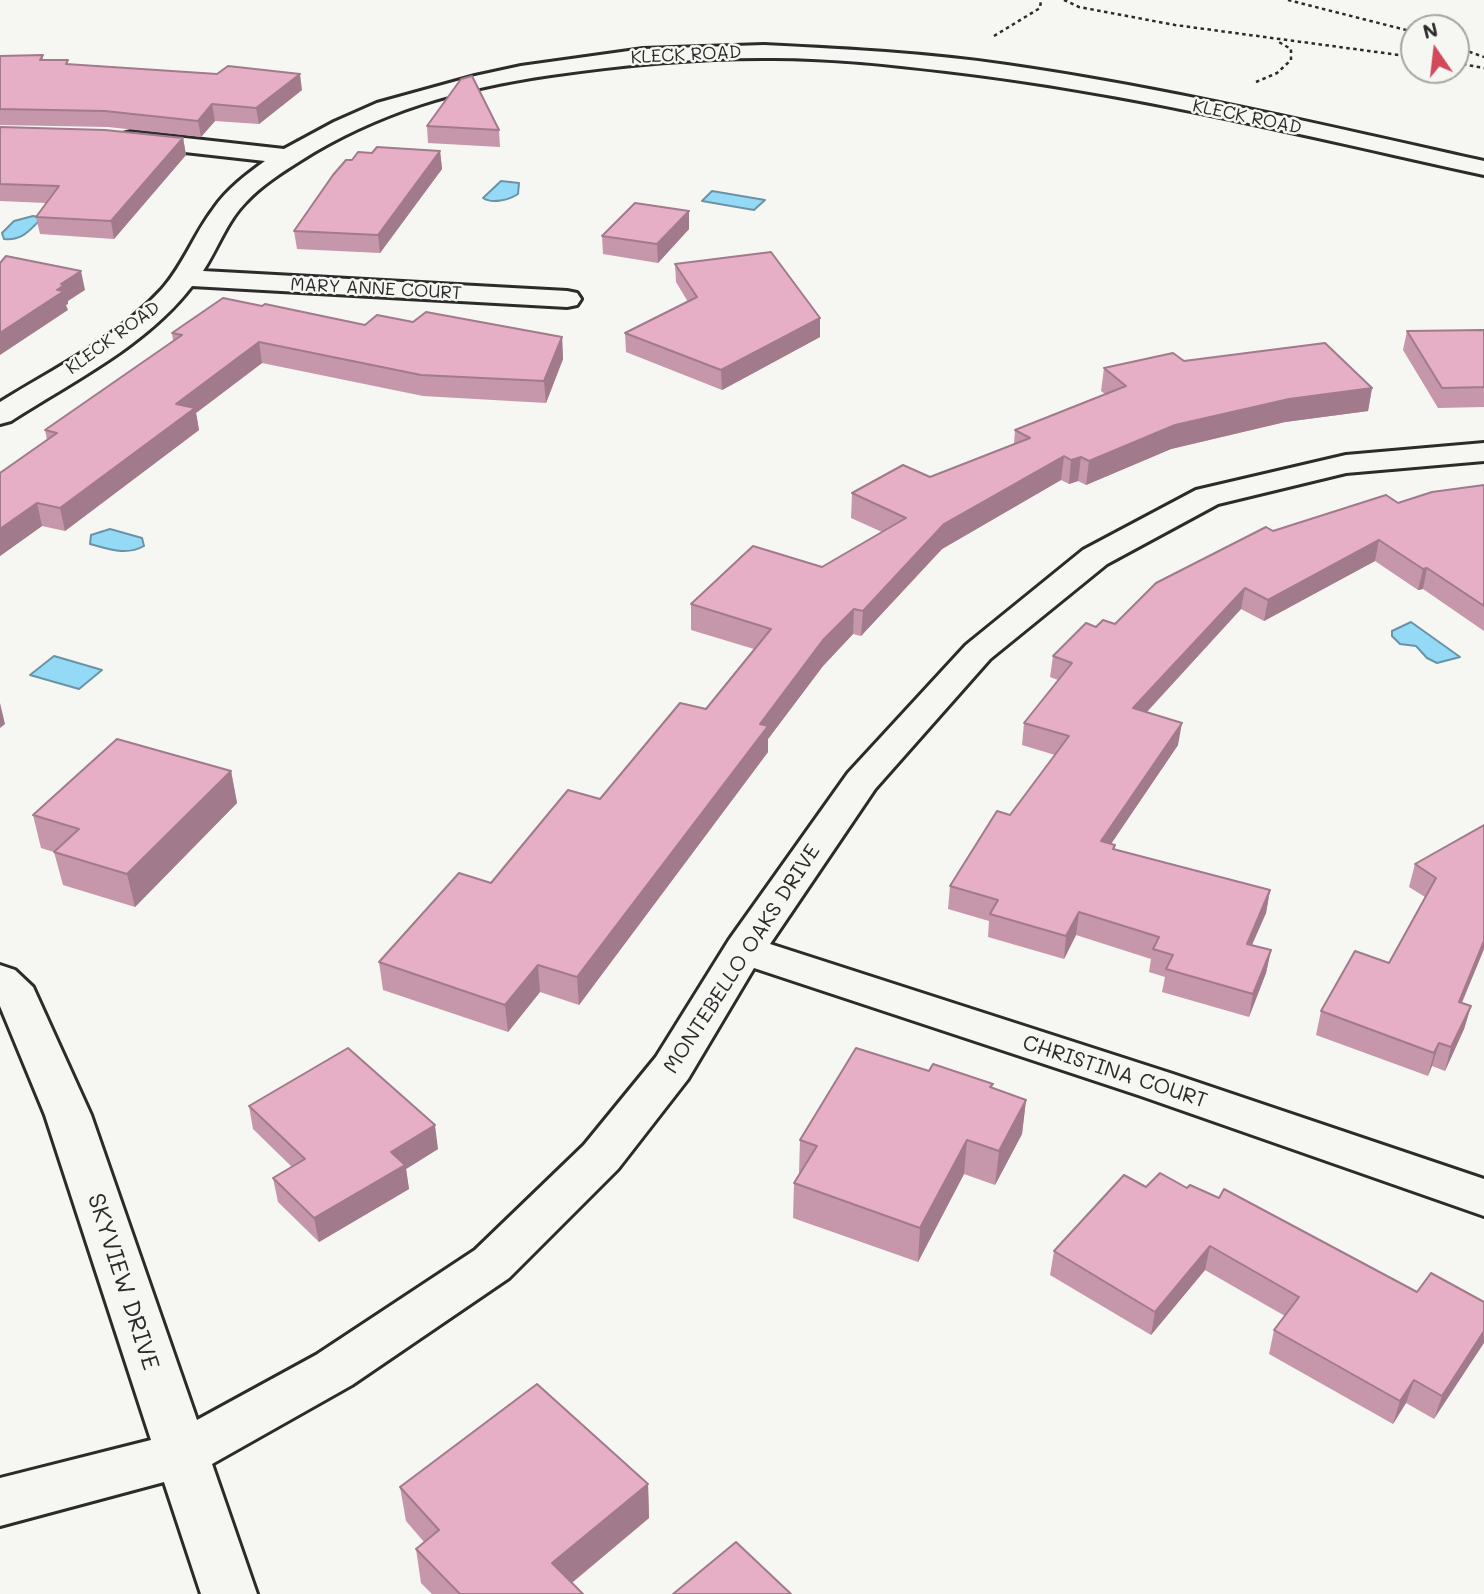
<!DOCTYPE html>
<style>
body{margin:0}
#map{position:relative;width:1484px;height:1594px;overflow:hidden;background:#f6f6f2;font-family:Mali,sans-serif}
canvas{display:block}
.north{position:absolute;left:1400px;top:14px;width:70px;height:70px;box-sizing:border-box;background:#f6f6f2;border:2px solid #a5a5a2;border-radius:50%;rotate:346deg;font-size:19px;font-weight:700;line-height:28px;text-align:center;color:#2b2b2b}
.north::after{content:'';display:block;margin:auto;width:24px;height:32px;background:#d1495b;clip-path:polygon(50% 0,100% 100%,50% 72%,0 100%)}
</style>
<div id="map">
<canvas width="1484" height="1594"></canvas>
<div class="north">N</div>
</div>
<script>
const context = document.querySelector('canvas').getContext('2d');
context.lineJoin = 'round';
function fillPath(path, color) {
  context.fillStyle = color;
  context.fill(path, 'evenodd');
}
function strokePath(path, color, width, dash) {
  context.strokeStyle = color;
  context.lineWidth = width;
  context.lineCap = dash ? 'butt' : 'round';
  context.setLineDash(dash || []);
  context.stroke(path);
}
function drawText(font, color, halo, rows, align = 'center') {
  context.font = font + ' Mali,sans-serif';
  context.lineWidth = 5;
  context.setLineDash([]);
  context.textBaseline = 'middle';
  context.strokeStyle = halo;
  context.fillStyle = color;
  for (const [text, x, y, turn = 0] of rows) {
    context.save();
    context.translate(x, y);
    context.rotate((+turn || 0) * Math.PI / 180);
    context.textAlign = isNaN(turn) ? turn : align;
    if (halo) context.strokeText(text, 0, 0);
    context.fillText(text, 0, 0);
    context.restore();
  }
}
const water = new Path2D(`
 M501,181l18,2 -1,11c-9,6 -26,10 -35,4z
 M712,191l53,9 -11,10 -52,-9z
 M33,216l6,1v4c-11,11 -18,20 -35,18l-2,-6 12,-12z
 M110,529l32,9 2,8c-18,10 -35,3 -54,-2l1,-9z
 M1411,622l49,35 -23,6 -10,-5 -11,-12 -16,-2 -8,-8v-5z
 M54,656l48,14 -23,19 -49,-14z`);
const path = new Path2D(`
 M1064,0l15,7 96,18 239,32
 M1288,0l126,32
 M994,36l46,-28 1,-8
 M1456,47l28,10
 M1456,63l28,5
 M1256,82l21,-9 14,-13v-11l-14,-8`);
const minor = new Path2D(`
 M764,45c81,4 162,8 243,20 160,23 319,61 477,96v14c-178,-39 -356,-83 -538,-104 -60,-7 -123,-14 -184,-13 -71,0 -141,7 -211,17 -90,13 -174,37 -251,86 -19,12 -38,24 -54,41 -19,19 -28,46 -43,69l364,20 10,2 4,6 -4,6 -10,2 -375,-21c-46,60 -119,95 -181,135l-11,3v-22c55,-34 118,-65 162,-113 22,-25 32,-55 52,-81 13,-19 33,-34 51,-47l-134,-15 -8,-2 -4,-5 4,-5 8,-2 153,17 50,-27 43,-19 98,-27 46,-10 122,-17z
 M1484,443v18l-138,12 -128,31 -111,60 -117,95 -115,130 -105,155 403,130 311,105v37l-343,-120 -387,-128 -66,111 -70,90 -109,109 -157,107 -140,79 45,130h-56l-37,-112 -164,44v-48l151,-38 -106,-325 -45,-109v-41l15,5 18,17 58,128 106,305 119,-65 159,-105 109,-105 72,-88 73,-117 119,-167 118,-128 117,-95 113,-60 150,-35z`);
const wall = new Path2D(`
 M43,55v5l26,4 233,26 -43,34 -44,-3 -14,16 -93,-10 -108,-2v-69z
 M427,126l72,4 1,17 -72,-4z
 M0,127l183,11 3,17 -72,84 -74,-5 -4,-17 10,-14 -46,-2z
 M440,151l2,18 -62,84 -83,-4 -3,-18 58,-71 20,-7z
 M689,229l-31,34 -55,-9 -1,-18z
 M675,264l145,54v19l-98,53 -96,-38 -1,-19 63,-31 -12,-20z
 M413,322l149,15 1,22 -17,44 -123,-7 -161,-33 -66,50 3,17 -134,101 -23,-5 -42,30v-83l47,-33 -2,-10 128,-89 -1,-8z
 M1484,330v77l-46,1 -35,-58 4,-19z
 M1184,361l188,27 -4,23 -83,11 -114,27 -85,36 -8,-4 -9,3 -8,-4 -119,69 -81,87 -8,-2 -30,32 -55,73v13l-189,253 -39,-13 -32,40 -125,-42 -4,-28 112,-79 109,-84 106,-90 48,-60 -63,-19v-26l131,-37 60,-35 -31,-14 1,-25 78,-16 84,-33 1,-14 90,-36 -4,-3 3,-23z
 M1484,485v146l-61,-42 -5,1 -43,-29 -111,60 -23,-12 -94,103 31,33 -67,99 4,5 155,41 -4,23 -14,32 19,5 -5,23 -17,44 -87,-25 3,-15 -16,-5 2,-13 -75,-24 -12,24 -76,-22 1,-16 -41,-12 2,-23 60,-71 45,-60 -33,-10 2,-22 34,-43 -8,-3 3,-21 43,-29 19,-3 158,-93z
 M231,771l6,32 -102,104 -72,-22 -9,-33 -13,-4 -8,-33z
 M1484,825v124l-22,54 9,3 -7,23 -19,42 -13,-5 -4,10 -112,-41 5,-24 68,-48 36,-66 -16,-10 6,-23z
 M929,1071l63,17 34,12 -4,34 -27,51 -31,-11 -46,88 -125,-44 1,-35 5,-9 1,-34z
 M249,1106l189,43 -32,20 3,20 -90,53 -41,-40 -5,-24 19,-11 -39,-38z
 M1146,1187l41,1 230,104 67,10 -50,117 -28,-16 -13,21 -124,-70 5,-24 11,-14 -80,-46 -54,65 -101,-60 4,-24z
 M648,1484l1,34 -77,65 11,11h-151l-11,-11 -5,-34 8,-7 -18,-21 -6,-34z`);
const shadedWall = new Path2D(`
 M300,74l2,16 -43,34 -3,-16z
 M212,104l3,17 -14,16 -3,-16z
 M183,138l3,17 -72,84 -3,-18z
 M440,151l2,18 -62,84 -2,-18z
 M689,211v18l-31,34 -1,-19z
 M81,271l4,19 -17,11v3l-2,1 2,5 -68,45v-22l57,-43 4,-6z
 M820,318v19l-98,53 -1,-20z
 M562,337l1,22 -17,44 -2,-22z
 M259,342l3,21 -66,50 3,17 -134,101 -5,-23 116,-104z
 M1372,388l-4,23 -83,11 -114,27 -85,36 3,-24 86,-36 114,-26z
 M1064,456l-3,24 -119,69 -81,87 2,-25 81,-87z
 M1081,457l-3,24 -9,3 2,-24z
 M37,503l5,23 -42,30v-27z
 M1379,540l-4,21 -111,60 4,-21z
 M1427,568l-4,21 -5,1 5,-21z
 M1245,588l-4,21 -111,121 3,-22z
 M854,609l-1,25 -30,32 -55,73v13l-189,253 -2,-28 183,-253 63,-84z
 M0,703l5,21 -5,4z
 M1182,723l-4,22 -80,118 3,-22z
 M231,771l6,32 -102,104 -8,-33z
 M1270,890l-4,23 -24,54 5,-23z
 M1079,912l-3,23 -12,24 2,-23z
 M1484,941v8l-32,76 7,-23z
 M1271,950l-5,23 -17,44 4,-23z
 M538,965l2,27 -32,40 -3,-27z
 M1471,1006l-7,23 -19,42 6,-24z
 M1439,1043l-7,23 -4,10 6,-23z
 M1026,1100l-4,34 -27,51 4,-34z
 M435,1125l3,24 -32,20 3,20 -90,53 -5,-24 77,-66z
 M967,1140l-3,34 -46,88 2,-34z
 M1210,1246l-5,24 -54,65 4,-23z
 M1484,1331v12l-50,76 8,-23z
 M1414,1380l-8,23 -13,21 7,-23z
 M648,1484l1,34 -91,76 -6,-31z`);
const building = new Path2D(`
 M43,55l-3,5h28l-2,4 151,10 11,-8 72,8 -44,34 -44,-4 -14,17 -93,-10 -105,-2v-53z
 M472,76l27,54 -72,-4 34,-47z
 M0,127l105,3 78,8 -72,83 -75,-4 23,-31 -59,-2z
 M377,147l63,4 -62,84 -84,-4 39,-56 13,-15h6l6,-8 14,1z
 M635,203l54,8 -32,33 -55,-8z
 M771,252l49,66 -99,52 -96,-37 72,-36 -22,-33z
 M6,256l75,15 -20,13 3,1 -7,5 7,1 -64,42v-70z
 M223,298l39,8 3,-2 100,21 12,-10 36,7 13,-10 136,25 -18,44 -123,-6 -162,-33 -83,62 19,4 -135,100 -23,-5 -37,26v-56l57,-40 -12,-3 137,-95 -10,-2z
 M1484,330v57l-42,1 -35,-57z
 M1325,343l47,45 -83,11 -114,26 -86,36 -8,-4 -10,3 -7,-4 -120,68 -81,87 -9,-2 -31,31 -63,84 8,2 -191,251 -39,-12 -33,40 -126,-43 80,-89 32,10 77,-93 32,9 80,-96 26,6 65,-80 -80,-25 62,-58 69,21 84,-49 -54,-25 51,-28 27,12 100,-39 -15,-8 111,-44 -22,-18 69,-15 11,8z
 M1484,485v121l-57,-38 -4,1 -44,-29 -111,60 -23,-12 -112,120 49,15 -81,118 14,4 -2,4 157,41 -23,54 24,6 -18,44 -87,-25 7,-14 -20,-6 6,-12 -80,-25 -13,24 -76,-22 8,-14 -48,-14 47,-75 13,4 59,-79 -45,-13 48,-60 -19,-7 33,-33 10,4 7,-7 12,4 41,-41 110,-56 7,4 113,-36 12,8 34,-11z
 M117,739l114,32 -104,103 -73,-22 25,-23 -46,-14z
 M1484,825v116l-25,61 12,4 -20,41 -12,-4 -5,10 -113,-42 34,-60 34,12 47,-85 -21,-14z
 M348,1048l87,77 -44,27 14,13 -91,53 -41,-40 32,-19 -56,-53z
 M856,1048l73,23 4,-7 60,20 -3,3 36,13 -27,51 -32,-11 -47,88 -126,-45 23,-37 -17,-6z
 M1160,1173l27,15 3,-3 29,13 5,-9 193,103 14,-19 53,29v29l-42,65 -28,-16 -14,21 -126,-71 25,-33 -89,-51 -55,66 -101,-61 70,-76 22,12z
 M537,1384l111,100 -96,79 31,31h-123l-44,-45 23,-19 -39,-43z
 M736,1542l55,52h-118z`);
const farStreetnames = [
 ["KLECK ROAD",686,55,-3],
 ["KLECK ROAD",1247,117,12],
 ["MARY ANNE COURT",376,289,3],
 ["KLECK ROAD",113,338,-36]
];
const streetNames = [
 ["MONTEBELLO OAKS DRIVE",742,959,-57],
 ["CHRISTINA COURT",1115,1072,18]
];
const nearStreetnames = [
 ["SKYVIEW DRIVE",123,1282,72]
];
fillPath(water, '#94daf6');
strokePath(water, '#6a94a5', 2);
strokePath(minor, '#2b2b2b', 6);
strokePath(path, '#2b2b2b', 2.5, [3.5, 3.5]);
fillPath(minor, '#f6f6f2');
fillPath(wall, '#c696aa');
fillPath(shadedWall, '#a17a8b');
fillPath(building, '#e6afc6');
strokePath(building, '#a17a8b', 2);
drawText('18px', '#2b2b2b', '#f6f6f2', farStreetnames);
drawText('21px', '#2b2b2b', '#f6f6f2', streetNames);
drawText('24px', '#2b2b2b', '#f6f6f2', nearStreetnames);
</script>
